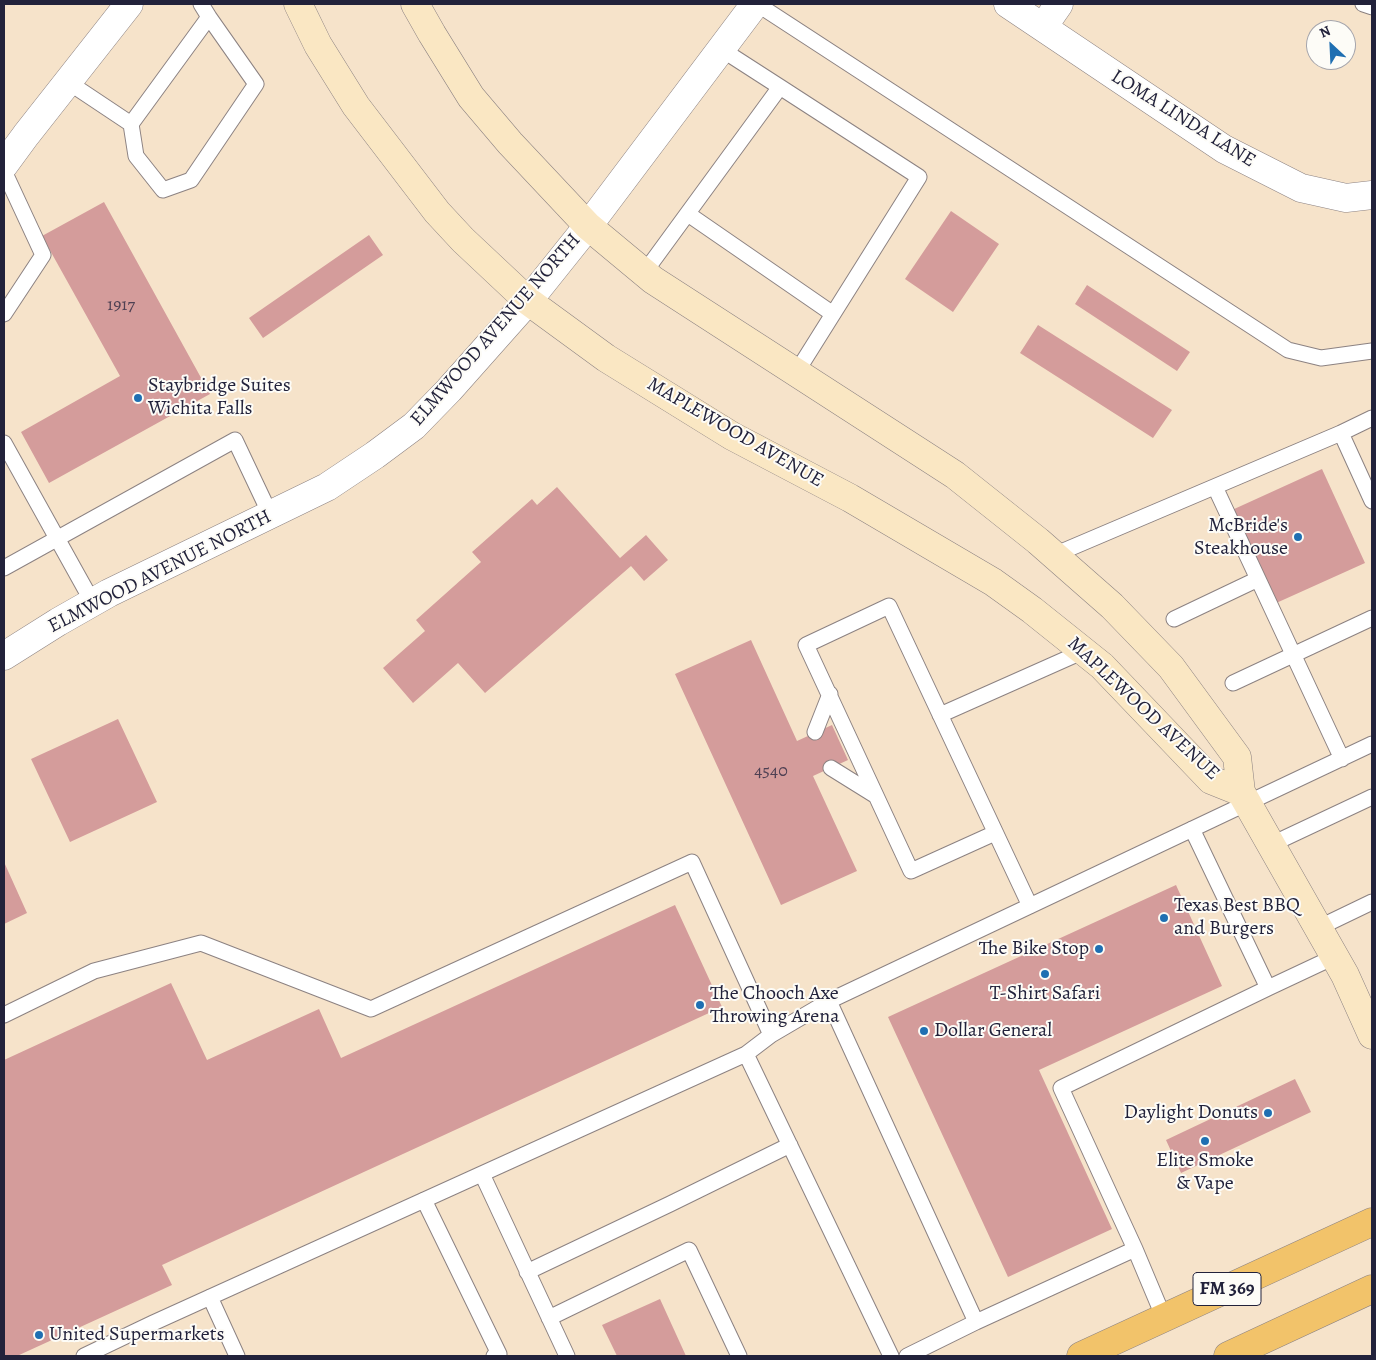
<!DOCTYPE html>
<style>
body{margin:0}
#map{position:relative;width:1376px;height:1360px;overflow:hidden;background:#f6e3ca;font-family:Alegreya,serif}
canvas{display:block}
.frame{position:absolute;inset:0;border:5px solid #22223b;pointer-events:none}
.north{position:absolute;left:1306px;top:20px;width:50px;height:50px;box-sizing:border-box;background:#fdfcf7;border:1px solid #a5a5ac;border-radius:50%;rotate:335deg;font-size:14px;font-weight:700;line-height:20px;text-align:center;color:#22223b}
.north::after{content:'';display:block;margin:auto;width:18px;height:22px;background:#1f6fb2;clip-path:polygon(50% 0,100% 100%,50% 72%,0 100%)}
</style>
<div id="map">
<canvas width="1376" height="1360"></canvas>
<div class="frame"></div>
<div class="north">N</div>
</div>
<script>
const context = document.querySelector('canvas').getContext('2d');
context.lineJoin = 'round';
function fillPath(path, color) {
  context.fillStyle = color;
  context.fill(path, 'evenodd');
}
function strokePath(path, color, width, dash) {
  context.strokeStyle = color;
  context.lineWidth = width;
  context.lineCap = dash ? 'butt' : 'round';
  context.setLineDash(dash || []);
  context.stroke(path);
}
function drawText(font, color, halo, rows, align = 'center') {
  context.font = font + ' Alegreya,serif';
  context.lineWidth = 4;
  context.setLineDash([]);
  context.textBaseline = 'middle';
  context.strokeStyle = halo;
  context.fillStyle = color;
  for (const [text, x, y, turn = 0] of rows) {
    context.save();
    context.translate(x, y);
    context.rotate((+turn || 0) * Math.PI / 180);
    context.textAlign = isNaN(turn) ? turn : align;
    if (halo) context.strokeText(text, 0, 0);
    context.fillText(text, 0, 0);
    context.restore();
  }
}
const building = new Path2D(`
 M104,202l106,192 -161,89 -28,-51 99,-56 -78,-140z
 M951,211l48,33 -46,68 -48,-33z
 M369,235l14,20 -120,83 -14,-20z
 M1087,285l103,67 -13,19 -102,-67z
 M1038,325l134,85 -19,28 -133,-85z
 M1322,469l43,94 -91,41 -42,-94z
 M557,487l63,71 26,-23 22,25 -24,21 -13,-15 -146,127 -27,-30 -45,40 -30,-35 42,-37 -9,-11 65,-58 -9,-10 60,-53 5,6z
 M751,640l46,101 35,-16 16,35 -35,16 44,95 -76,34 -106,-231z
 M118,719l39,83 -87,40 -39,-83z
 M4,862l23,51 -23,11z
 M1176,885l46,101 -183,84 73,159 -104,48 -120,-260z
 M675,905l47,102 -560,258 10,20 -155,71h-13v-296l167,-77 36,77 112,-51 22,49z
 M1295,1079l16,33 -130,61 -15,-33z
 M660,1299l26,57h-69l-15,-31z`);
const lane = new Path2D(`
 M757,4l531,346 33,8 51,-7
 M1363,4l9,3
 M68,82l63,42 78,-107 -8,-13
 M780,87l139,90 -123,196
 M131,124l5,32 27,34 28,-10 65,-96 -47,-67
 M4,171l39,84 -39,59
 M688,214l145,100
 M644,273l136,-186 -59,-38
 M1341,433l31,-15
 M4,443l89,160
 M1215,487l43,92
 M1054,555l287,-122 31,68
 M4,568l231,-128 35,74
 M1174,619l84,-40 84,180
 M1233,683l139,-65
 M940,715l144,-64
 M815,732l15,-38
 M831,768l45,28
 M1192,829l76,159 66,-31
 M995,833l-84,38 -105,-226 83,-39 141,300
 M1270,845l102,-48
 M1318,928l54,-26
 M829,1001l543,-257
 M4,1015l90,-44 107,-28 170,66 321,-147 79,173 -25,19 -593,269 -69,33
 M771,1035l58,-34 147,321 -69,34
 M746,1054l145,302
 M482,1174l85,182
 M424,1200l75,154 -5,2
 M527,1272l143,-68 120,-59
 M210,1297l27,59
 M549,1318l140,-68 50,106
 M1164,1318l-29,-69 -74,-161 207,-100
 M976,1322l159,-73`);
const street = new Path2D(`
 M1008,4l216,145 77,39 45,10 26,-3
 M1043,27l16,-23
 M4,165l22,-30 103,-131
 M4,656l54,-34 51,-29 218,-106 48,-32 39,-29 35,-36 79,-89 60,-75 167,-222`);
const secondary = new Path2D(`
 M298,4l20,41 38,61 81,106 26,28 65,61 78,57 126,78 118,62 143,84 39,28 70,56 109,114 30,12
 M415,4l17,30 39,63 39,46 78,83 65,54 302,195 83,66 74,65 59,61 66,90 4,35 104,183 27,60`);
const primary = new Path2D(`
 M1081,1356l291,-134
 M1228,1356l144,-67`);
const markers = [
 [138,398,5,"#1f6fb2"],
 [1298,537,5,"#1f6fb2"],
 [1164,918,5,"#1f6fb2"],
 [1099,949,5,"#1f6fb2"],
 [1045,974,5,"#1f6fb2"],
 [700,1005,5,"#1f6fb2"],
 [924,1031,5,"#1f6fb2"],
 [1268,1113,5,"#1f6fb2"],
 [1205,1141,5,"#1f6fb2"],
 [39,1335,5,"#1f6fb2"]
];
const numberNames = [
 ["1917",121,306],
 ["4540",771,772]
];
const shields = [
 [1227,1289,68]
];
const shieldNames = [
 ["FM 369",1227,1289]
];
const streetNames = [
 ["LOMA LINDA LANE",1183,119,32],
 ["ELMWOOD AVENUE NORTH",496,330,-49],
 ["MAPLEWOOD AVENUE",735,433,30],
 ["ELMWOOD AVENUE NORTH",160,572,-27],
 ["MAPLEWOOD AVENUE",1143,709,43]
];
const poiNames = [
 ["Staybridge Suites",148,386],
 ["Wichita Falls",148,409],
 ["McBride's",1288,526,"right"],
 ["Steakhouse",1288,549,"right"],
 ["Texas Best BBQ",1174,906],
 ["and Burgers",1174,929],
 ["The Bike Stop",1089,949,"right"],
 ["The Chooch Axe",710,994],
 ["Throwing Arena",710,1017],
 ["T-Shirt Safari",1045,994,"center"],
 ["Dollar General",934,1031],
 ["Daylight Donuts",1258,1113,"right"],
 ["Elite Smoke",1205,1161,"center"],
 ["& Vape",1205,1184,"center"],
 ["United Supermarkets",49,1335]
];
fillPath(building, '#d49c9b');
strokePath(lane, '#8c8282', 17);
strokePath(street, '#8c8282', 29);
strokePath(secondary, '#8c8282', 29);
strokePath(primary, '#8c8282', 29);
strokePath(lane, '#fff', 15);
strokePath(street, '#fff', 28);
strokePath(secondary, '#fae7c3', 28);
strokePath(primary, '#f2c36a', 28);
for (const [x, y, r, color] of markers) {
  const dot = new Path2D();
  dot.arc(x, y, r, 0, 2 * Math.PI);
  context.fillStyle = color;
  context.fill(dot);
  strokePath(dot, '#fdfcf7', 2);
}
drawText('18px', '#4e4053', null, numberNames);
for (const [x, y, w] of shields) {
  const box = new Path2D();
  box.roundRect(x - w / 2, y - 16.5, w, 33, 4);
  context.fillStyle = '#fdfcf7';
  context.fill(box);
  strokePath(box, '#22223b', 1);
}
drawText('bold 19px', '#22223b', null, shieldNames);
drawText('20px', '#22223b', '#fdfcf7', streetNames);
drawText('20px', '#22223b', '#fdfcf7', poiNames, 'left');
</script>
